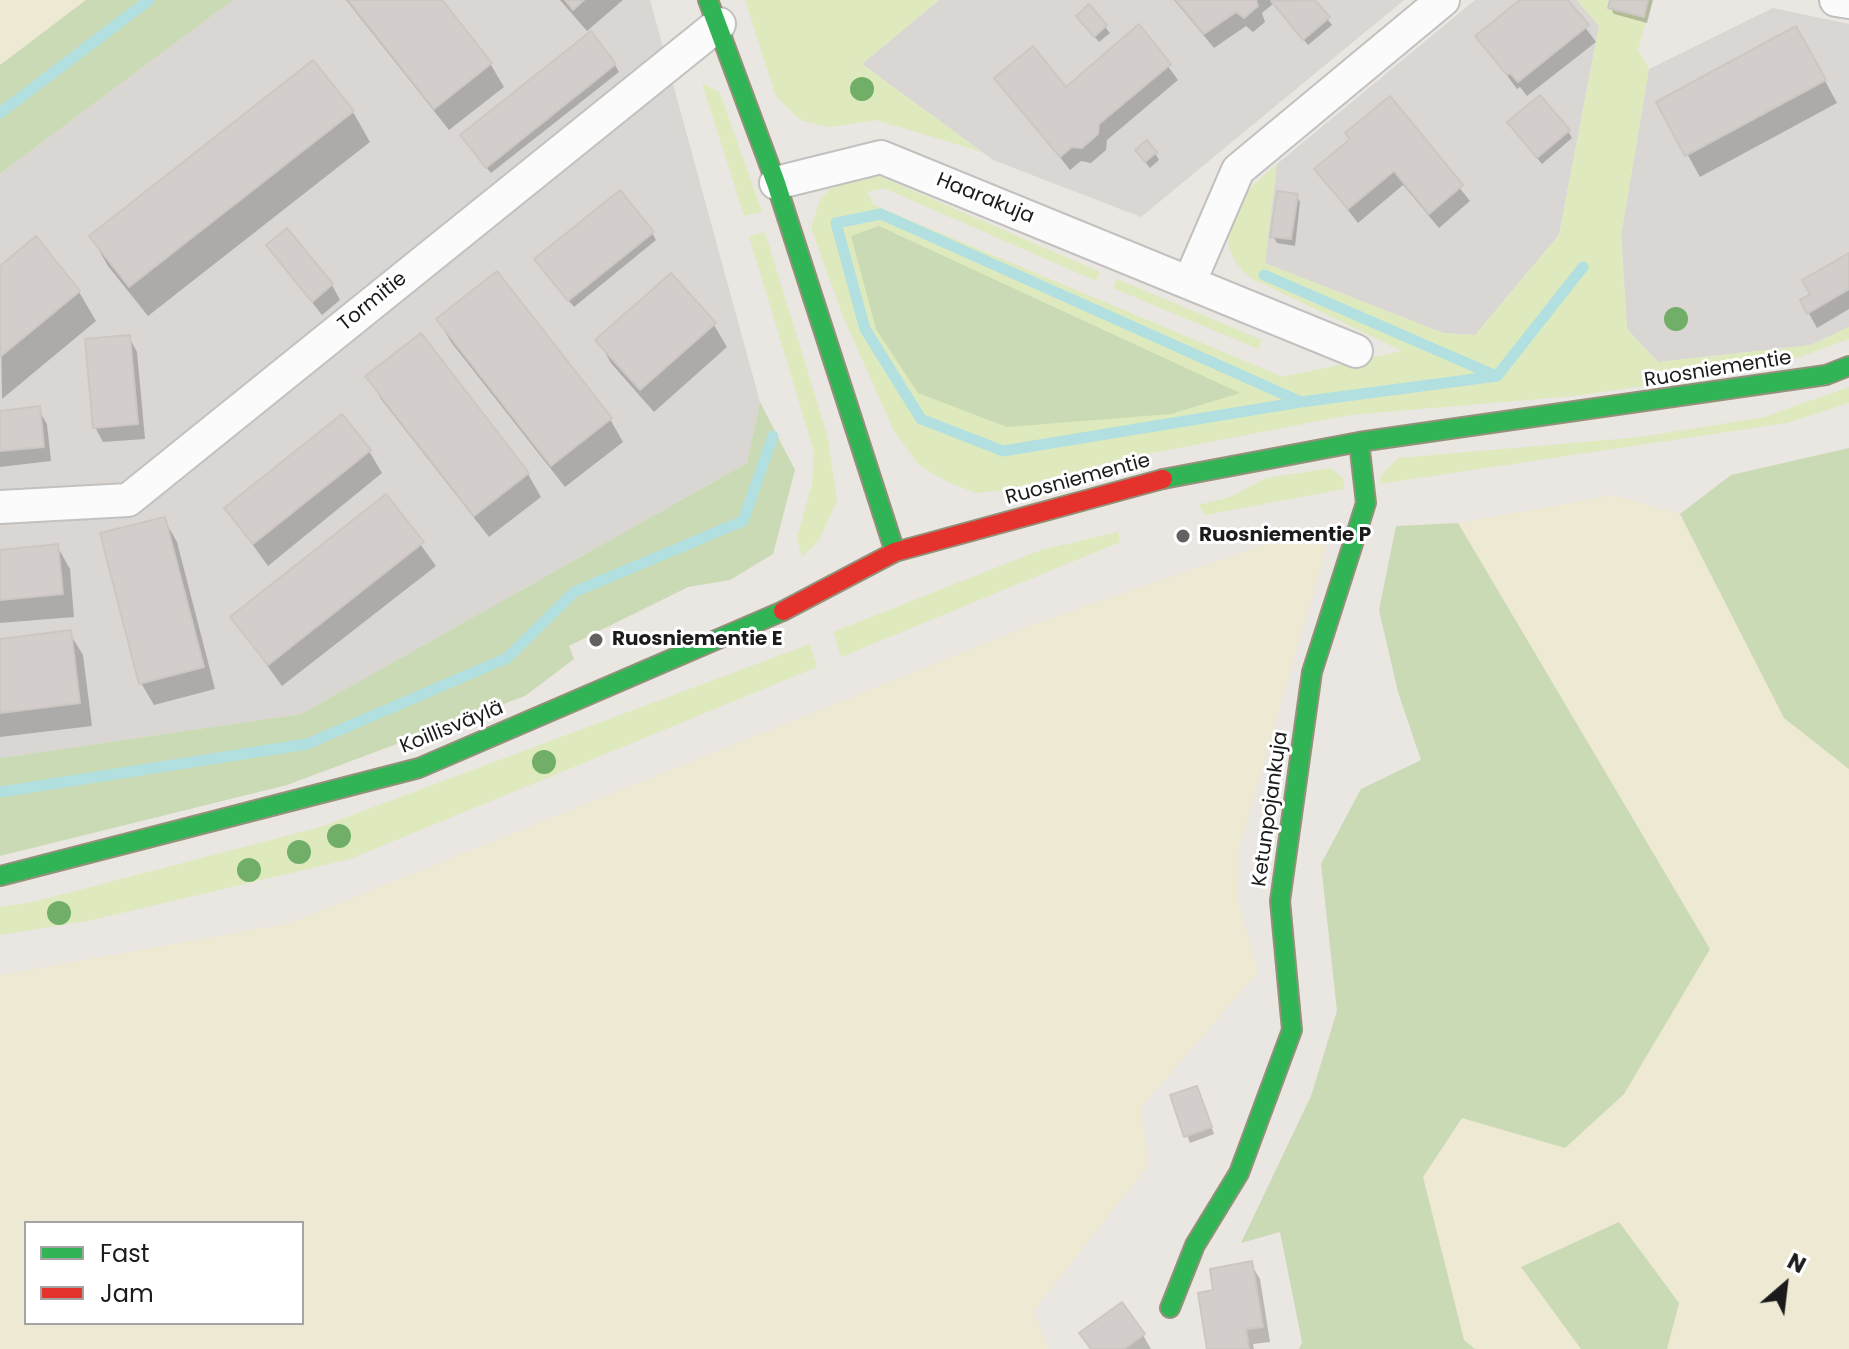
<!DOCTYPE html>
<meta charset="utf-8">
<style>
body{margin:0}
#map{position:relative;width:1849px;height:1349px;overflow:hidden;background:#eae6e2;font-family:Poppins,sans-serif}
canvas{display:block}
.legend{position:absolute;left:24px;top:1221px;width:280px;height:104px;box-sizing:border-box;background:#fff;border:2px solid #a4a4a4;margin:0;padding:10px 14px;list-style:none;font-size:24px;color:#1b1b1b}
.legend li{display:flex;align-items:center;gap:16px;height:40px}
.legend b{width:40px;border:2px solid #a4a4a4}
.north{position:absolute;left:1745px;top:1245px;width:80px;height:80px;-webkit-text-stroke:6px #fff;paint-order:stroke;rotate:28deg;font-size:22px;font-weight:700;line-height:32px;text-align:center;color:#1b1b1b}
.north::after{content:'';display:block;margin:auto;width:28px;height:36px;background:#1b1b1b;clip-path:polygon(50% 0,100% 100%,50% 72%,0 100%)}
</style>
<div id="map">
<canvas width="1849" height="1349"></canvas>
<ul class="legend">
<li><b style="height:10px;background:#30b455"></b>Fast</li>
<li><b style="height:10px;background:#e5322d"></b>Jam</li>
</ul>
<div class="north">N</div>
</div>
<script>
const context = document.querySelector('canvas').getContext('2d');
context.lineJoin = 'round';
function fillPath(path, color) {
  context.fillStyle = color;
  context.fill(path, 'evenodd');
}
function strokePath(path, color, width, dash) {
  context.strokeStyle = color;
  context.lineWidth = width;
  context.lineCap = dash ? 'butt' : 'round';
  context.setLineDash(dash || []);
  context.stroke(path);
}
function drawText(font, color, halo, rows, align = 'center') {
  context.font = font + ' Poppins,sans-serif';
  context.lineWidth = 6;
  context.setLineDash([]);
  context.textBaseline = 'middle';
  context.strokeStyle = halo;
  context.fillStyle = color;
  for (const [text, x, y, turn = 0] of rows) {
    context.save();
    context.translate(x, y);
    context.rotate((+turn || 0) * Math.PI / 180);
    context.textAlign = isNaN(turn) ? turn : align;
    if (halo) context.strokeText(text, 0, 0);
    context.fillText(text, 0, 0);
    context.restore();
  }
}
const residential = new Path2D(`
 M233,0h417l110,402 -13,61 -446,251 -301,44v-584z
 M939,0h465l-263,217 -148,-57 -131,-96z
 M1475,0h102l22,26 -40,209 -84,100 -32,-2 -179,-70 13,-99z
 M1773,8l76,16v303l-38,18 -153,17 -31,-33 -6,-94 28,-166z`);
const farmland = new Path2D(`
 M0,0h86l-86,65z
 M1614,495l66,19 104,204 65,51v580h-182l12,-46 -157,-36 59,82h-106l-11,-9 -41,-163 39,-59 248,-169 -252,-426z
 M1293,535l34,12 -88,301 -1,53 20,71 -117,136 8,56 -115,147 15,38h-1049v-374l290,-52 743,-299zM26,1223h276v100h-276z`);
const grass = new Path2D(`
 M745,0h194l-77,64 120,88 -106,-32 -46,7 -28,-6 -26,-24z
 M1577,0h75l-14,50 11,19 -28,166 6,94 31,33 153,-17 38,-18v12l-77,28 -197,29 -225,19 -229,44 -115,31 -30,3 -28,-11 -29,-17 -25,-34 -50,-112 -33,-91 9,-29 20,-20 35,-5 225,98 -4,9 -212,-93 -17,4 7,13 409,172 119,-26 -151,-73c-5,-5 -14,-12 -17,-19 -20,-39 16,-73 43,-95l-12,99 178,70 32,2 84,-100 40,-209z
 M702,83l18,10 42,119 -18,4z
 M765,232l63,206 9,63 -18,39 -17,17 -5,-19 15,-54 2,-32 -65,-216z
 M1117,279l145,61 -4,9 -145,-61z
 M1849,387v16l-62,20 -408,61 2,-9 17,-17 243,-21 123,-20z
 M1331,468l12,10 1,11 -139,26 -7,-10 32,-8 36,-19z
 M1118,532l2,10 -279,115 -8,-25 208,-82z
 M810,644l7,23 -467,192 -262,62 -88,14v-28l33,-5 287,-75z`);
const forest = new Path2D(`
 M86,0h147l-233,174v-109z
 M879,226l361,167 -69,21 -164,13 -89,-34 -42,-64 -25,-93z
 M760,402l35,68 -22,84 -43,26 -42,7 -119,59 5,13 -49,37 -238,89 -287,71v-98l301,-44 446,-251z
 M1849,448v321l-65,-51 -104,-204 51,-39z
 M1458,523l252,426 -86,145 -59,54 -103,-30 -39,59 41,163 11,9h-176l3,-7 -22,-110 -39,11 70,-147 26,-85 -16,-147 40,-75 60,-29 -23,-68 -19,-82 17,-84z
 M1619,1222l60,81 -12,46h-86l-60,-82z`);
const shadow = new Path2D(`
 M346,0h93l52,65 13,22 -55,43z
 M560,0h63l-36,31z
 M1174,0h138l20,25 -24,20 -34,-42 -12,10 3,9 -12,10 -7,-6 -32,22z
 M1523,0h42l31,42 -69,54 -7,-9 -3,2 -39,-53z
 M1612,0h41l-6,23 -33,-9 -4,-7z
 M1089,7l21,26 -11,9 -16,-19z
 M1139,27l39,53 -71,60 -1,10 -15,13 -10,-2 -11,9 -73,-92 69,11z
 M1809,51l28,52 -137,74 -41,-74z
 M313,62l40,50 17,30 -222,174 -40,-50 -17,-30z
 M615,65l4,7 -128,101 -25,-30z
 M1389,99l81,102 -31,27 -36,-43 -45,38 -41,-53 35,-30z
 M1514,129l54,2 4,7 -30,26z
 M1155,153l4,7 -9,8 -8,-10z
 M1296,196l4,6 -5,44 -18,-3 -4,-7z
 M652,233l4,7 -82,67 -33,-40z
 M268,246l64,39 8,15 -18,15z
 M1849,255v54l-32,19 -15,-27 10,-6z
 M0,268l79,24 17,29 -94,78z
 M438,320l172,99 13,23 -58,45 -114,-145z
 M714,325l13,22 -73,65 -43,-49 -13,-23z
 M420,336l108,138 13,23 -52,40 -108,-138 -13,-23z
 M129,337l8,15 8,87 -42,3 -8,-15z
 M38,409l9,15 4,37 -51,6v-54z
 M369,451l13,22 -114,93 -41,-57z
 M386,497l50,69 -154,120 -50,-69z
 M164,519l13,23 38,147 -61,16 -13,-22z
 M57,546l13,23 4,48 -74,6v-71z
 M69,632l14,23 9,71 -92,11v-96z
 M1200,1095l14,39 -24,9 -18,-47z
 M1251,1264l9,15 10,63 -17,2 1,5h-45l6,-57z
 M1082,1334l61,1 8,14h-60z`);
const stream = new Path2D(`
 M0,113l149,-113
 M1264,275l230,100
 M1301,402l-420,-188 -45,9 29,106 56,90 82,32 298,-49 196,-26 86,-109
 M0,792l307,-48 200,-86 67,-66 169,-71 30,-85`);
const building = new Path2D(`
 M348,0h94l50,63 -58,46z
 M565,0h19l-11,10z
 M1176,0h80l2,6 -14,12 -8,-6 -32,22z
 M1315,0l15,17 -27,23 -32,-39z
 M1520,0h48l21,25 -71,57 -8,-9 -3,2 -32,-39z
 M1610,0h38l-4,17 -36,-9z
 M1089,4l18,21 -13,12 -18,-21z
 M1139,24l32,40 -72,60 -1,10 -16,14 -10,-1 -12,10 -66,-79 39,-32 33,41z
 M1796,26l30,54 -141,76 -29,-54z
 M591,31l25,33 -130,104 -26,-33z
 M313,60l41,51 -225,176 -40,-51z
 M1540,95l30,35 -33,28 -30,-36z
 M1390,96l73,89 -34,29 -35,-43 -46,38 -34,-40 36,-30 -5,-6z
 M1147,140l10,12 -12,10 -10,-12z
 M620,190l34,42 -86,69 -34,-42z
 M1277,191l21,3 -7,45 -21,-2z
 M287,228l46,56 -21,18 -46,-57z
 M36,236l44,55 -80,66v-91z
 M1849,253v36l-42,25 -7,-14 10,-6 -8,-14z
 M497,271l115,147 -61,48 -115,-147z
 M671,273l45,50 -76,67 -45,-50z
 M421,333l108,140 -55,43 -109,-140z
 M130,335l8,89 -45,4 -8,-89z
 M40,406l4,41 -44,4v-40z
 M342,414l29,36 -118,94 -29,-36z
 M386,494l38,48 -156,123 -38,-48z
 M165,517l39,150 -65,17 -39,-151z
 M58,544l5,50 -63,6v-50z
 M71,630l9,73 -80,10v-74z
 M1197,1086l15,41 -28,10 -14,-42z
 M1252,1261l11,66 -17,2 3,20h-42l-9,-56 15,-3 -3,-21z
 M1122,1302l23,32 -21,15h-33l-12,-16z`);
const street = new Path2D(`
 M1836,0l13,2
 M776,183l105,-26 475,194
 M1190,281l48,-111 205,-170
 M0,507l128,-7 591,-476`);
const fast = new Path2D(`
 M708,0l68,183 119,369
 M1163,479l196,-37 467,-67 23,-9
 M0,876l419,-108 364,-157
 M1170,1308l25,-63 44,-72 53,-143 -12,-129 32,-229 54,-169 -7,-61`);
const jam = new Path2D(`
 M783,611l112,-59 268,-73`);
const trees = [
 [862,89],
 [1676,319],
 [544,762],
 [339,836],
 [299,852],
 [249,870],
 [59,913]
];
const markers = [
 [1183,536,8,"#636261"],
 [596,640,8,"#636261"]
];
const streetNames = [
 ["Haarakuja",985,199,22],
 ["Tormitie",373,302,-39],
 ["Ruosniementie",1718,370,-9],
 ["Ruosniementie",1078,480,-15],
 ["Koillisväylä",452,728,-22],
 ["Ketunpojankuja",1271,809,-82]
];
const poiNames = [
 ["Ruosniementie P",1199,536],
 ["Ruosniementie E",612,640]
];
fillPath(residential, '#d9d6d4');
fillPath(farmland, '#ede9d3');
fillPath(grass, '#deeabd');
fillPath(forest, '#cadab4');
fillPath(shadow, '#0003');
strokePath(stream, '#b2e0e1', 11);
fillPath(building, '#d3cecb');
strokePath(building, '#cdc7c3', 2);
strokePath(street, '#c2c1bf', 36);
strokePath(fast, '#94917a', 22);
strokePath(jam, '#94917a', 22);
strokePath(street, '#fcfbfb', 32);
strokePath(fast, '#30b455', 18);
strokePath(jam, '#e5322d', 18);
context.fillStyle = '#71ae67';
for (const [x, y] of trees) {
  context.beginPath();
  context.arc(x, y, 12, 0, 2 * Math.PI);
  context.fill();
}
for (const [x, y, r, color] of markers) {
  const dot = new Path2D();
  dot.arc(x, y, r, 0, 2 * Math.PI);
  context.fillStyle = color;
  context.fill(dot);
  strokePath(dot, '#fff', 3);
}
drawText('20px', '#1b1b1b', '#fff', streetNames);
drawText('bold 20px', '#1b1b1b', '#fff', poiNames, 'left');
</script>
